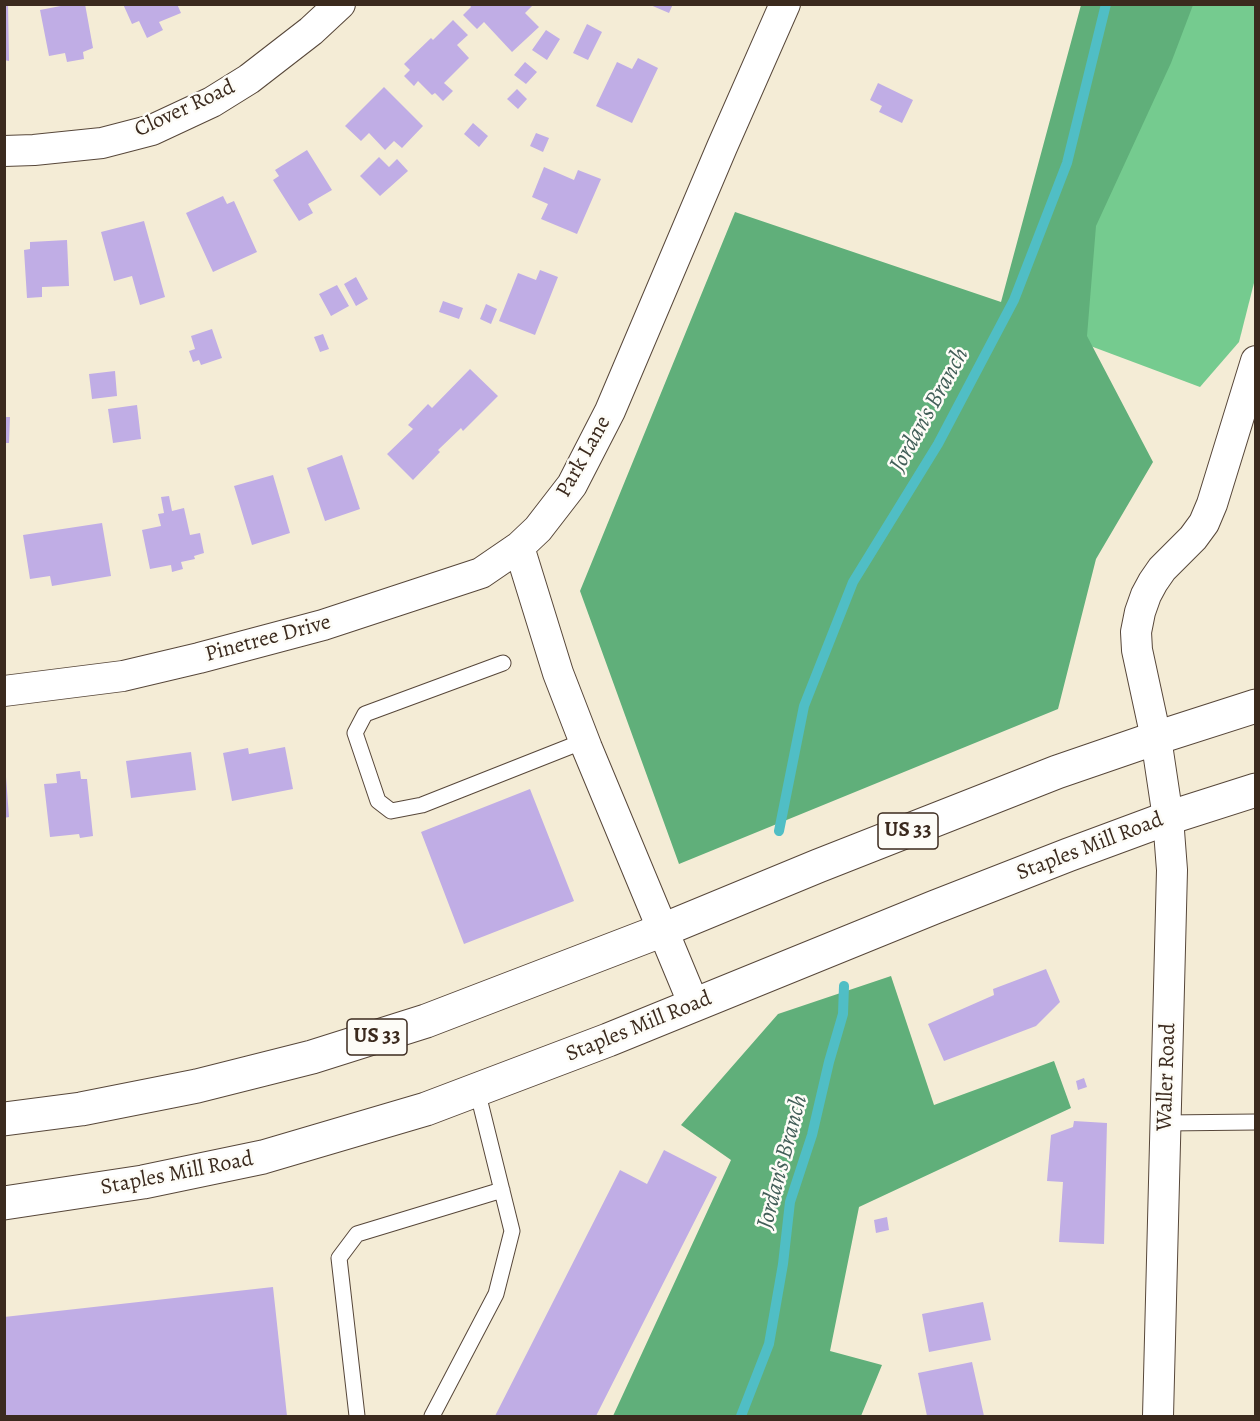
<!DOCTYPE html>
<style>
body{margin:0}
#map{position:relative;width:1260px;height:1421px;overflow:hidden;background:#f4ecd6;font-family:Alegreya,serif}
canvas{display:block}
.frame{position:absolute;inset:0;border:6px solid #3b2a1e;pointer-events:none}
</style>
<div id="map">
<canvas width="1260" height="1421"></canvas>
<div class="frame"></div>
</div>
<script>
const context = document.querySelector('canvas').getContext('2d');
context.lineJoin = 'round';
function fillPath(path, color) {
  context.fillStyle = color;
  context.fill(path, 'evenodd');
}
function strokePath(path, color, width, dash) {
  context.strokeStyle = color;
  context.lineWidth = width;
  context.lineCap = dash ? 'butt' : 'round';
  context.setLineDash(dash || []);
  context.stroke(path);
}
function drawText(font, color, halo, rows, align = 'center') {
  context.font = font + ' Alegreya,serif';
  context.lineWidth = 5;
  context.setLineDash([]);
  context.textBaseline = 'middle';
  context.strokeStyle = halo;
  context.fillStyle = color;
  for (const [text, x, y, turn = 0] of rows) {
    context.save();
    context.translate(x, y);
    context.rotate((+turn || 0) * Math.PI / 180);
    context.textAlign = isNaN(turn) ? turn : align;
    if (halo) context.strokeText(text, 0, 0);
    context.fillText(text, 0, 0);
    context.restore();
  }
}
const green = new Path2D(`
 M1106,5h149v274l-16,63 -39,45 -179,-67z`);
const forest = new Path2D(`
 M1081,5h112l-22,58 -75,163 -9,110 66,126 -57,97 -38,150 -379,155 -99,-273 155,-379 266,90z
 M891,976l43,129 120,-44 17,47 -212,99 -29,144 52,14 -21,51h-248l118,-256 -50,-35 97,-111z`);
const stream = new Path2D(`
 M779,831l25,-125 49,-124 85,-138 76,-144 53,-137 39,-159
 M741,1416l28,-72 14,-80 7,-62 22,-67 17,-73 14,-48 1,-28`);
const building = new Path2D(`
 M4,4h4l1,57 -5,-1z
 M71,4h14l8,44 -10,4 1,7 -17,3 -2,-9 -16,3 -9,-46z
 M123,4h54l4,9 -22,9 4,8 -16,8 -8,-17 -7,3z
 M469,4h65l-9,9 14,14 -27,25 -28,-30 -7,7 -14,-14 8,-8z
 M648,4h25l-4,9z
 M453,20l15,15 -11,10 12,13 -25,25 9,8 -10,10 -8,-8 -3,2 -14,-14 -4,5 -10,-10 6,-6 -6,-6 27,-26 2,2z
 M587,24l15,8 -14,28 -15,-7z
 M546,30l14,9 -13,21 -15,-10z
 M638,58l20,10 -26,55 -36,-17 21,-44 15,7z
 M525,62l12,10 -11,12 -12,-9z
 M878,83l35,17 -11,23 -23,-11 3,-6 -12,-6z
 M384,87l39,39 -21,22 -8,-7 -9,9 -16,-17 -8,8 -16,-15z
 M517,89l10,10 -9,10 -11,-10z
 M473,123l15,13 -9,11 -15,-13z
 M536,133l13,5 -6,14 -13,-6z
 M307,150l25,40 -24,14 5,9 -14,8 -26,-41 6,-4 -4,-6z
 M379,157l10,10 8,-8 11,12 -28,25 -20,-20z
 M544,167l30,13 4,-10 23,9 -24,55 -36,-15 7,-15 -16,-7z
 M223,196l4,8 7,-3 23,51 -44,20 -27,-59z
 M144,221l21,76 -25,8 -8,-29 -18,5 -13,-49z
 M67,240l2,46 -27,1v10l-15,1 -3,-48 6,-1v-7z
 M540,270l18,7 -23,58 -36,-14 19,-48 18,7z
 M356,277l12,22 -12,7 -12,-22z
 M337,285l12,21 -18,10 -12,-22z
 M443,301l20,7 -4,11 -20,-7z
 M486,304l11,5 -6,15 -11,-5z
 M212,329l10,29 -21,7 -2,-5 -6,2 -4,-11 6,-2 -4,-13z
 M323,334l6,15 -9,3 -6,-15z
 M470,369l28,27 -35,35 -2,-3 -23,22 2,2 -27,28 -26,-26 26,-25 -5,-4 20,-21 4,4z
 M115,371l2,25 -25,3 -3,-25z
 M137,405l4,34 -28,4 -5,-34z
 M4,417h6l-1,26h-5z
 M342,455l18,54 -35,12 -18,-53z
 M273,475l17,58 -38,12 -18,-59z
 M169,496l3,15 12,-3 6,27 10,-2 4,20 -10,3 1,3 -14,3 2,7 -11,3 -1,-7 -21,4 -8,-39 19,-4 -3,-12 6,-1 -3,-16z
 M102,523l9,53 -59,10 -2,-10 -20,3 -7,-44z
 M285,747l8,42 -61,12 -9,-48 25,-5 1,6z
 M191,752l5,38 -65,8 -5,-37z
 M80,771l1,8h6l6,57 -13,2 -1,-4 -29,3 -6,-53 13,-1 -1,-9z
 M4,777h2l3,40 -5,1z
 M530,789l44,112 -110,43 -43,-112z
 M1046,969l14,33 -24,24 -92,35 -16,-37 66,-29 -1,-6z
 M1084,1078l3,9 -9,3 -2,-9z
 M1074,1121l33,2 -3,121 -45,-2 4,-60 -16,-1 4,-46 22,-8z
 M664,1150l53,27 -121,239h-101l125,-246 27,14z
 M887,1217l2,13 -13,3 -2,-13z
 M273,1287l14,129h-283v-99z
 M983,1302l8,38 -62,12 -7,-38z
 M972,1362l12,54h-57l-9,-43z`);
const lane = new Path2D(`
 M503,663l-138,51 -10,19 23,68 13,10 31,-6 162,-64
 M1166,1123l90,-1
 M357,1416l-18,-158 18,-24 145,-44
 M432,1416l64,-122 16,-63 -35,-141`);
const street = new Path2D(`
 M4,151l30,-1 68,-7 50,-13 60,-28 37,-23 62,-48 29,-27
 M4,691l119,-15 76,-18 124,-33 158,-52 38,-26
 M694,1005l-107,-257 -29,-75 -39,-126 19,-18 34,-44 38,-74 112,-264 63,-143
 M1158,1416l14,-546 -4,-52 -12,-80 -19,-88 -1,-18 4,-20 6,-17 7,-13 9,-13 31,-31 11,-15 8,-19 44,-143`);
const primary = new Path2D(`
 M4,1119l77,-10 116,-23 115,-29 114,-36 237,-91 155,-64 239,-94 99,-34 100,-32
 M4,1203l139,-21 120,-25 163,-48 182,-69 327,-133 133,-52 100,-37 88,-28`);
const shields = [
 [908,831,60],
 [377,1037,60]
];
const shieldNames = [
 ["US 33",908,831],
 ["US 33",377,1037]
];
const streetNames = [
 ["Clover Road",185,109,-25],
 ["Park Lane",584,457,-61],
 ["Pinetree Drive",268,639,-15],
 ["Staples Mill Road",1090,847,-21],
 ["Staples Mill Road",639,1027,-22],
 ["Waller Road",1167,1077,-88],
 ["Staples Mill Road",177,1174,-11]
];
const waterNames = [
 ["Jordan's Branch",930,410,-61],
 ["Jordan's Branch",783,1162,-75]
];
fillPath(green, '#75cb8f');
fillPath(forest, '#60af7a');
strokePath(stream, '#50bec5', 10);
fillPath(building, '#c0ade5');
strokePath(lane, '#57473a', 17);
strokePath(street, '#57473a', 32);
strokePath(primary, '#57473a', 35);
strokePath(lane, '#fff', 15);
strokePath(street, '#fff', 30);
strokePath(primary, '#fff', 33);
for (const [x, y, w] of shields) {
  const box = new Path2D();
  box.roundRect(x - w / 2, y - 18, w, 36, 4.5);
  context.fillStyle = '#fdfcf7';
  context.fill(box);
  strokePath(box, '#3b2a1e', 1.5);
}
drawText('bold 21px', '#3b2a1e', null, shieldNames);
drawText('22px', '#3b2a1e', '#fdfcf7', streetNames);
drawText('italic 24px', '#425e58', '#fdfcf7', waterNames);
</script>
